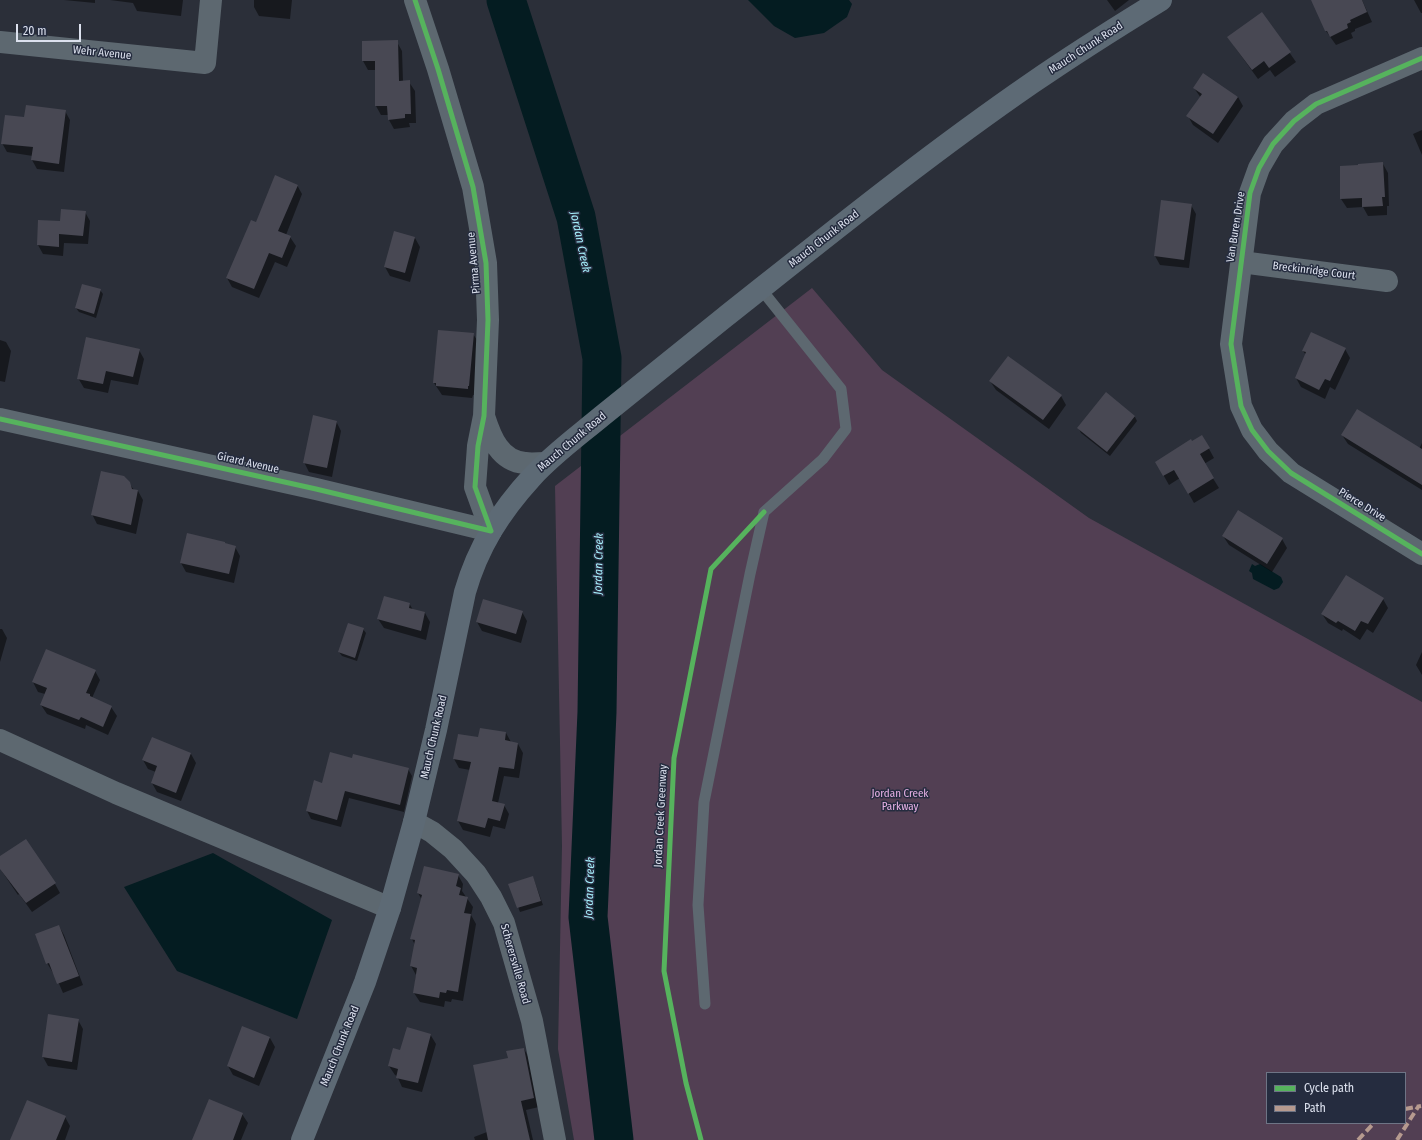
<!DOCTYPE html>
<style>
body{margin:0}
#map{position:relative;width:1422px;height:1140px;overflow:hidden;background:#2b2f39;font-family:"Fira Sans Condensed",sans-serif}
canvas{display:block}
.legend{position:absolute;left:1266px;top:1072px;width:140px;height:52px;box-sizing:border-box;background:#252c3f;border:1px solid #6e7485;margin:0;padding:5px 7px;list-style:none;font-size:12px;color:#dce1ee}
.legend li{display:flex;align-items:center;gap:8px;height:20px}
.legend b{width:20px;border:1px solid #6e7485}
.scale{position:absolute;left:16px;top:24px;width:65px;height:18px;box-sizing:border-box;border:2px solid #dce1ee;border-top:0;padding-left:5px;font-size:12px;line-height:14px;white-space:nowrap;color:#dce1ee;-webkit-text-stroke:3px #252c3f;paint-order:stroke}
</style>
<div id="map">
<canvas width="1422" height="1140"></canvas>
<ul class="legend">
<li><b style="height:5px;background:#56b35d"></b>Cycle path</li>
<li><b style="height:5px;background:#b69a8f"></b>Path</li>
</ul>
<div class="scale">20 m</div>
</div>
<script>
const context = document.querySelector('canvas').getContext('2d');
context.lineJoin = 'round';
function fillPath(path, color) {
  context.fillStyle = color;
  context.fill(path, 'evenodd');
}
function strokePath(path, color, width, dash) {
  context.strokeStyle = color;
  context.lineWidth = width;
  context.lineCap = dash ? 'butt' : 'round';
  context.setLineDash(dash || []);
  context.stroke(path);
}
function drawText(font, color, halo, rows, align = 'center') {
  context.font = font + ' "Fira Sans Condensed",sans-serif';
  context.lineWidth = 3;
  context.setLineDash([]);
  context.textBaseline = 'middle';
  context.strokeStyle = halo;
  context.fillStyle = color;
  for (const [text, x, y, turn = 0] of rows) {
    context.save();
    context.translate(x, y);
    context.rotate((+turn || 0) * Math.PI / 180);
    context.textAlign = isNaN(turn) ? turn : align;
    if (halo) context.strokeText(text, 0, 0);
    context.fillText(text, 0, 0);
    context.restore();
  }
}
const green = new Path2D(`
 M812,288l70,82 207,148 333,184v438h-848l-16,-91 4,-203 -7,-360zM1267,1073h138v50h-138z`);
const water = new Path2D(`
 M748,0h101l3,4 -5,13 -23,16 -29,5 -21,-12z
 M1252,564l3,2 5,-2 21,13 2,5 -4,6 -5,2 -21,-11 -1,-6 -3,-2z
 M213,853l119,67 -35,99 -120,-48 -53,-84z`);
const shadow = new Path2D(`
 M64,0h31v3z
 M110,0h73l-2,16 -44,-5 -4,-8z
 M254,0h38l-2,19 -31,-3 -5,-9z
 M1107,0h22l-14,11z
 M1313,0h49l10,22 -17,7v2l-4,2 2,5 -17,7 -10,-14z
 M1414,0h8v13h-1z
 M1262,13l34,49 -21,15 -5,-7 -12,9 -24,-33z
 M397,42l5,9 1,31h6l6,9 1,32h-7l1,4 -16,2 -5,-9v-5h-8l-5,-9v-36h-8l-5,-9z
 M1194,88l44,9 5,9 -25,37 -25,-18 -5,-9 13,-18z
 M65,111l5,9 -6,52 -27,-3 -5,-9 1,-4 -26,-4 -5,-9 23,-24z
 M1422,130v25l-9,-21z
 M1383,164l5,9 1,33h-2v9l-19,1 -5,-9 -16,1 -6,-9v-32z
 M297,185l5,9 -16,41 4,2 6,9 -9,21 -12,-5 -16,36 -27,-11 -5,-9 30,-55z
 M1162,201l29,4 5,9 -7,54 -29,-3 -5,-9z
 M85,212l5,9 -2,23 -24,-1 -1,13 -20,-2 -5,-9 1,-24 22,2z
 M415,238l5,9 -10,35 -20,-6 -5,-9z
 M100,290l3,4 -7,24 -17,-6 -3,-4z
 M473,334l6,9 -5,52h-1l-1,3 -30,-3 -8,-12z
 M0,340l6,2 5,9 -6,31 -5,-1z
 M1345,349l5,9 -15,32 -5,-3 -5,12 -24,-12 -5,-9 10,-23 -3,-4z
 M139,350l5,9 -6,26 -27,-5 -3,13 -24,-5 -6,-10z
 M990,381l71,15 5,9 -17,24 -53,-39z
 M1106,394l29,23 2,4 -27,35 -29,-23 -2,-4z
 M336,421l5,10 -9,46 -23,-5 -5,-10z
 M1342,435l77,14 3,-6v47l-74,-46z
 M1202,436l12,22 -10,6 15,24 -25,15 -14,-25 -11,7 -13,-23z
 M129,483l5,7 4,1 5,9 -7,34 -39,-10 -5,-10z
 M1223,536l59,3 5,9 -15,24 -43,-27z
 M226,545l9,2 5,9 -6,27 -48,-11 -5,-9z
 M1383,599l5,9 -15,25 -6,-4 -7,11 -17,-11 -1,2 -14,-8 -6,-9z
 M409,603l4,7 12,3 5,9 -4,18 -42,-12 -6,-9z
 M522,612l5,9 -6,22 -39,-12 -5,-9z
 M0,629h2l5,9 -7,24z
 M363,629l3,4 -9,28 -15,-5 -3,-4z
 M47,651l48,20 5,9 -8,18 19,9 6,9 -9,19 -22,-10 -1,4 -38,-15 -6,-9 4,-11 -7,-2 -5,-10z
 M1422,652v23l-6,-10z
 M506,733l5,9 7,2 5,9 -4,25 -15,-2 -6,27 6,2 5,9 -4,15 -12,-3 -3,11 -27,-7 -5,-9 12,-51 -11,-2 -5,-9 4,-24 21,3z
 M191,754l5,9 -15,38 -24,-9 -5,-9 4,-11 -8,-3 -5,-9z
 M353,759l55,10 4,7 -8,36 -55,-14 -8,29 -30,-8 -4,-8z
 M0,858l55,26 5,9 -28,19 -13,-18 -1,1 -17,-25z
 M458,875l5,9 -1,7 11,16 -2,8 5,9 -13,77 -11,-2 -1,3 -6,-1 -1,6 -24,-5 -6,-9 2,-18 -5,-9 4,-21 -3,-6 10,-39 -4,-7z
 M533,877l10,28 -23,7 -10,-27z
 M59,926l5,9 19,50 -20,8 -9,-21 -1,1 -6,-10z
 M78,1020l5,9 -6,41 -29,-4 -5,-9z
 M243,1027l27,11 5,9 -16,39 -26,-11 -5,-9z
 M430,1034l6,10 -14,48 -20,-5 -5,-11 -2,-1 -6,-9 11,-15z
 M524,1049l5,9 10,49 -13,3 7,30h-58l-1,-3 13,-5 22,-73z
 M242,1114l6,9 -7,17h-48z
 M65,1117l5,9 -5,14h-54z`);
const river = new Path2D(`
 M506,0l70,217 26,141 -5,354 -9,205 26,223`);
const building = new Path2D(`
 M1311,0h51l5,12 -17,8 1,2 -4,2 1,4 -18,9 -3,-6h-2z
 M1262,12l29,40 -22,16 -5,-7 -12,9 -25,-33z
 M398,40l1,41 11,-1 1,34h-6v4l-17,2 -1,-14h-12v-45h-13v-20z
 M1203,73l35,24 -25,37 -27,-18 16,-22 -9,-6z
 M26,105l40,5 -7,54 -28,-4 2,-13 -32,-3 4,-29 19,2z
 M1383,162l2,35h-3l1,9 -21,1v-9l-22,1v-33l18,-1v-1z
 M275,175l23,10 -20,46 13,5 -9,22 -13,-5 -15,36 -28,-11 25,-58 5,2z
 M1161,200l31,4 -8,56 -30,-4z
 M61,209l25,2 -3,25 -24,-2v13l-22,-2 1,-25 22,1z
 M394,231l21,6 -10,36 -21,-6z
 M82,284l19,5 -7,25 -19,-6z
 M438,330l36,3 -5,53h-1v3l-32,-3v-3h-3z
 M1311,332l35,16 -16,33 -5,-2 -6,11 -24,-12 11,-26 -4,-1z
 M86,337l54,12 -7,28 -27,-6 -3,13 -26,-5z
 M1008,356l54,39 -19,25 -54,-39z
 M1106,392l29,24 -28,36 -30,-24z
 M1357,409l65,40v36l-81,-50z
 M313,415l24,6 -10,47 -24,-5z
 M1202,435l8,13 -10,6 14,24 -26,16 -14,-24 -11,6 -8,-14 36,-23 1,2z
 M101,471l23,5 6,6 2,7 6,1 -7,35 -40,-10z
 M1238,510l45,28 -16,26 -45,-28z
 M187,533l38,9v1l11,3 -7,28 -49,-11z
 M1346,575l38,23 -16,26 -7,-3 -6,10 -17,-10 -2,2 -15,-9z
 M384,596l26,7 -1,5 16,4 -4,19 -44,-12z
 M483,599l40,12 -7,23 -40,-12z
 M348,623l16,5 -9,30 -17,-6z
 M46,649l50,21 -10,23 4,1v2l22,10 -9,21 -22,-10 -2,3 -39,-15 7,-17 -15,-6z
 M480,728l26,4 -1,8 13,3 -4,26 -15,-2 -7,34 13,3 -5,17 -12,-3 -3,10 -28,-7 14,-59 -18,-3 5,-25 20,3z
 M152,737l39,16 -15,40 -25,-10 6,-17 -15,-6z
 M330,752l22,6 1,-4 56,14 -9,37 -55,-14 -8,29 -31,-9 8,-31 8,3z
 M26,839l30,44 -30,20 -26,-34v-13z
 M424,866l35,8 -3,12 5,2 -2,7 9,2 -4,16 7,1 -13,78 -11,-2 -1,3 -6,-1 -1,6 -26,-5 4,-25 -7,-2 5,-26 -5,-1 12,-44 -5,-2z
 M533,876l8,25 -24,7 -9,-24z
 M59,925l20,51 -22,8 -8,-21 -3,1 -11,-30z
 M48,1014l31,5 -7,43 -30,-5z
 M242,1026l28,11 -16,41 -27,-12z
 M407,1027l24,7 -13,49 -22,-5 2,-9 -10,-3 5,-18 7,2z
 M524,1048l10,50 -13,3 9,39h-42l-15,-75 35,-7 -2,-7z
 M209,1099l34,14 -10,27h-41z
 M27,1100l39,16 -10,24h-46z`);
const service = new Path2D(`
 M705,1004l-7,-99 6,-103 46,-228 14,-62 59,-53 23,-30 -5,-40 -80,-100`);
const minor = new Path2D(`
 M415,0l23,69 35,118 13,76 2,57 -4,96 -6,30 -3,41 16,44
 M0,42l205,21 6,-63
 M1422,58l-106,46 -22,17 -21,23 -14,24 -9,25 -19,151 10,62 11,24 16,21 23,22 131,81
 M1241,262l146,19
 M484,416c7,22 16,45 41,47 7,1 13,0 20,0
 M0,740l116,53 274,115
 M414,822l18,10 21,17 23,25 15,23 13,26 28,98 23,119`);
const tertiary = new Path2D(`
 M0,419l316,70 175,42`);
const secondary = new Path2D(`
 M302,1140l63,-158 25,-74 24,-86 22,-92 29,-138c13,-45 35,-80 67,-115 21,-23 46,-41 70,-61 41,-33 82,-66 123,-99 101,-80 201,-161 307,-234 42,-29 85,-56 129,-83`);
const quiet = new Path2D(`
 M1405,1109l16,-3
 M1358,1140l16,-17
 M1397,1140l21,-33`);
const cycleway = new Path2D(`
 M415,0l23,69 35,118 13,76 2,57 -4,96 -6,30 -3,41 16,44
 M1422,58l-106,46 -22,17 -21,23 -14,24 -9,25 -19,151 10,62 11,24 16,21 23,22 131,81
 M0,419l316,70 175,42
 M701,1140l-15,-57 -22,-112 10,-213 37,-189 53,-57`);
const streetNames = [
 ["Mauch Chunk Road",1086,48,-33],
 ["Wehr Avenue",102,53,6],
 ["Van Buren Drive",1236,227,-81],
 ["Mauch Chunk Road",824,239,-38],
 ["Pirma Avenue",474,263,-95],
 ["Breckinridge Court",1314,271,7],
 ["Mauch Chunk Road",572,442,-40],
 ["Girard Avenue",248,463,13],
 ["Pierce Drive",1362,505,32],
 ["Mauch Chunk Road",434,737,-77],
 ["Jordan Creek Greenway",661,816,-87],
 ["Scherersville Road",515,964,74],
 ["Mauch Chunk Road",340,1046,-68]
];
const parkNames = [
 ["Jordan Creek",900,794],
 ["Parkway",900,807]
];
const waterNames = [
 ["Jordan Creek",580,242,78],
 ["Jordan Creek",599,564,-89],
 ["Jordan Creek",590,888,-88]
];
fillPath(green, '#523f53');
fillPath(water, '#041c21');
fillPath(shadow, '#0007');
strokePath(river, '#041c21', 39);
fillPath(building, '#484853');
strokePath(service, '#5d6870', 11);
strokePath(minor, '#5d6870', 22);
strokePath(tertiary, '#5d6870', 22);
strokePath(secondary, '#5d6a75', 22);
strokePath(quiet, '#b69a8f', 4, [8, 4]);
strokePath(cycleway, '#56b35d', 5);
drawText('11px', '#dce1ee', '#252c3f', streetNames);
drawText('11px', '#e8b1e6', '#252c3f', parkNames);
drawText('italic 12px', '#a4eefb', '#252c3f', waterNames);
</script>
